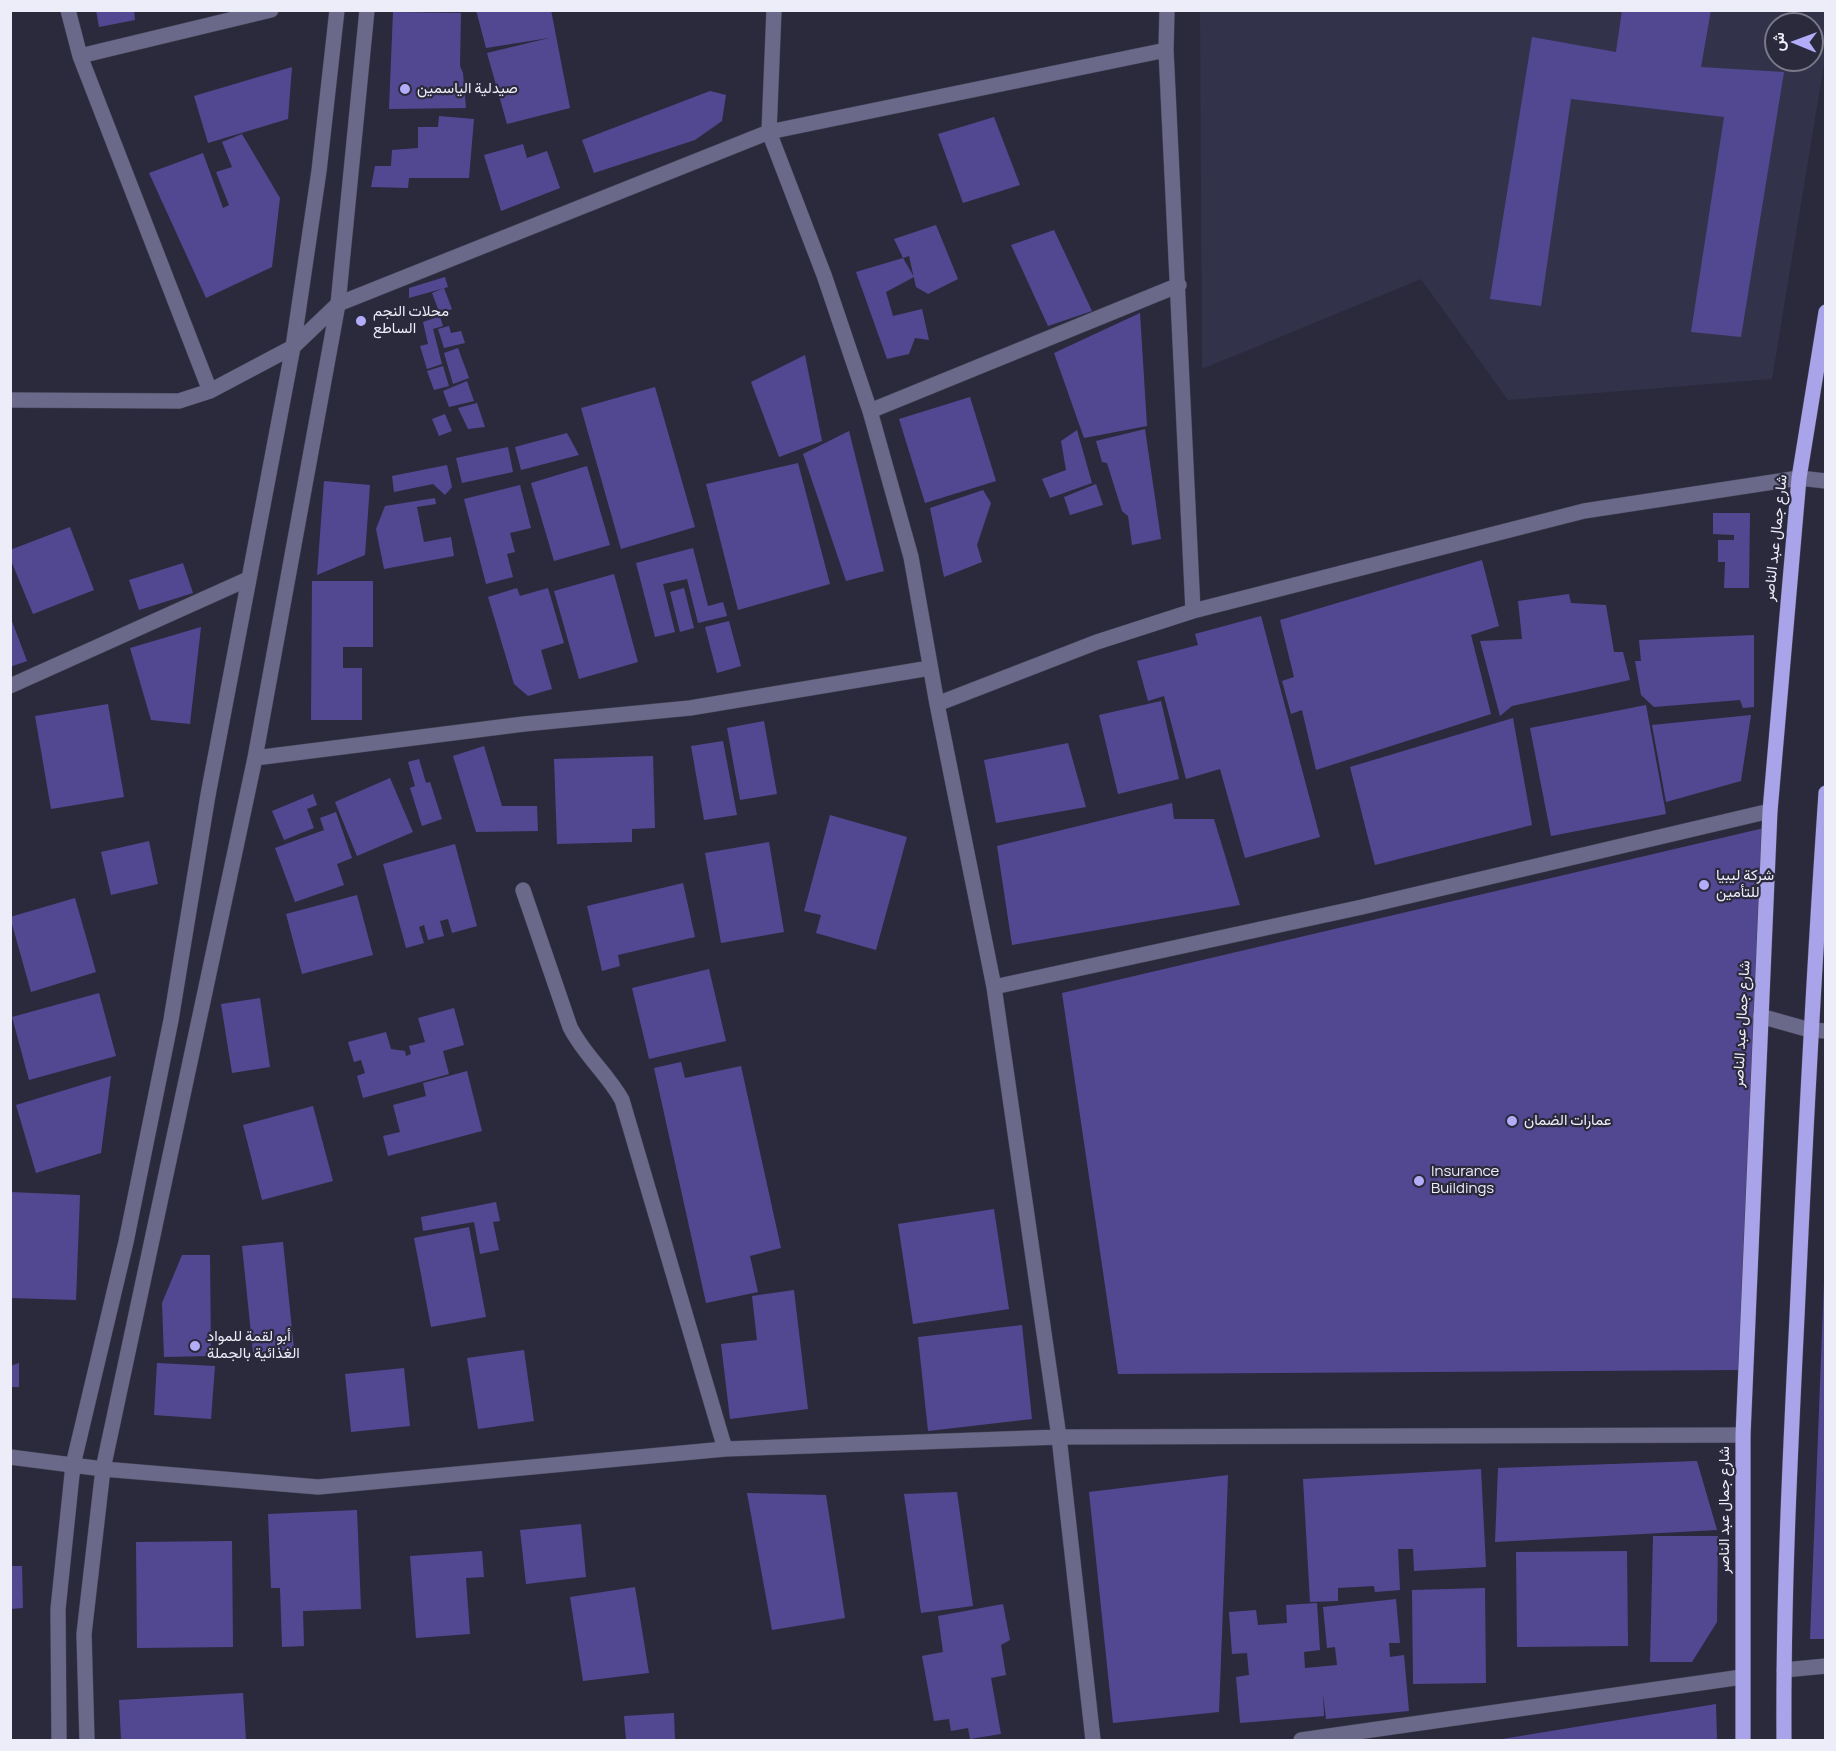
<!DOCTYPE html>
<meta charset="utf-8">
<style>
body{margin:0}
#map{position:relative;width:1836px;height:1751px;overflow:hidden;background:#2b2a3d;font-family:Manrope,Vazirmatn,sans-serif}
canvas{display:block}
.frame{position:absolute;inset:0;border:12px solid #ededf9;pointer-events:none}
.north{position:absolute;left:1764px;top:12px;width:60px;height:60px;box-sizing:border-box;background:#2b2a3d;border:2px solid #797888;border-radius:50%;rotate:271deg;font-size:16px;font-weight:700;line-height:24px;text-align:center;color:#ededf9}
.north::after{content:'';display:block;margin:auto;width:21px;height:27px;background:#b3adf9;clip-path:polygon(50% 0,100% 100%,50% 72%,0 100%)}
</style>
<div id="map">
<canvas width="1836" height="1751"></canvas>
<div class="frame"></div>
<div class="north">ش</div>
</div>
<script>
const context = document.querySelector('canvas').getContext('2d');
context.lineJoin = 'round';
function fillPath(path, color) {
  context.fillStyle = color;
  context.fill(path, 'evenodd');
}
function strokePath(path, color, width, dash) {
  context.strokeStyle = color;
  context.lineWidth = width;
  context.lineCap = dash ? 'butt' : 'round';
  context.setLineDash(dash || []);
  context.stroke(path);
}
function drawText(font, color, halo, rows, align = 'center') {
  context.font = font + ' Manrope,Vazirmatn,sans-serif';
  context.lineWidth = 4.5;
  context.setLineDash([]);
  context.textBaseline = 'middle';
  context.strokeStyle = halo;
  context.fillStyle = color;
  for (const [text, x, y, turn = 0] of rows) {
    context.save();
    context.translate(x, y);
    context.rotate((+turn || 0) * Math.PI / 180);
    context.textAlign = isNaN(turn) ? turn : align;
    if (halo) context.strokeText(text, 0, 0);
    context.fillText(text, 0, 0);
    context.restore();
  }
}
const built = new Path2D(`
 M1200,11h625v47l-53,321 -264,21 -87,-121 -219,90zM1776,24h36v36h-36z`);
const building = new Path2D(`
 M96,10h38l1,10 -36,7z
 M476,10h75l19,98 -63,16 -20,-71 62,-15 -63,10z
 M1622,10h89l-10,57 83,5 -43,265 -50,-5 33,-215 -153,-18 -30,207 -51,-7 42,-262 84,15z
 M393,12l68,1 -1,53 3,7 3,35 -77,1z
 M292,67l-4,52 -80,24 -14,-47z
 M710,91l16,4 -4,26 -27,19 -101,33 -12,-33z
 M439,116l35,3 -5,59h-60l-1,10 -37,-1 4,-21h16l1,-16 26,-2v-21h20z
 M994,117l26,68 -57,18 -25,-69z
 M242,134l38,64 -8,69 -66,31 -57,-125 54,-20 20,55 6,-3 -13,-33 16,-5 -10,-25z
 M523,144l4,14 20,-7 13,37 -59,23 -17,-56z
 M936,225l22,54 -30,15 -12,-7 -7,-31 -6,2 -9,-19z
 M1054,230l38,81 -44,15 -37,-81z
 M903,258l11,19 -28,15 7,24 29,-7 7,31 -14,-2 -6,16 -22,5 -31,-87z
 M445,277l3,10 -39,11v-10z
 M444,288l8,21 -12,5 -8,-21z
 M1140,313l7,113 -63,12 -30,-85z
 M440,316l3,10 -10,3 9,35 -15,5 -7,-23 8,-2 -5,-22z
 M449,326l2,7 10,-2 4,12 -21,5 -6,-19z
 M458,348l11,30 -16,6 -9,-31z
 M805,355l17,86 -43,16 -28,-75z
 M443,366l6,20 -15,4 -7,-19z
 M467,381l7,20 -25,6 -6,-16z
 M655,387l40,140 -74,22 -40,-141z
 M970,397l26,84 -71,22 -26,-84z
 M477,403l8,24 -17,2 -10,-21z
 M445,414l7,17 -13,5 -7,-17z
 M1145,429l16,110 -29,6 -4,-29 -6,-5 -15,-48 -5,-1 -6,-21z
 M1077,430l15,53 -42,15 -8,-19 24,-9 -5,-29z
 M849,431l35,140 -38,10 -43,-127z
 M567,433l12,22 -58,15 -6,-23z
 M508,447l5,25 -51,11 -6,-25z
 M798,463l32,121 -92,26 -32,-126z
 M447,465l5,22 -7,8 -12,-11 -39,8 -2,-16z
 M587,466l23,79 -56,16 -23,-78z
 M324,481l46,4 -5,70 -48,20z
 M1096,484l7,21 -33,10 -6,-18z
 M520,485l11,43 -21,5 5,19 -8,2 6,23 -27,7 -22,-85z
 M983,490l8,13 -14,42 5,17 -38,15 -14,-69z
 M435,498l1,6 -19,3 7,35 27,-5 3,19 -70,13 -8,-40 9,-23z
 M1713,513h37l-1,75h-25l1,-26h-7v-22h16v-5l-21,-1z
 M70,527l24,63 -61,24 -23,-56v-8z
 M693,548l15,58 15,-4 4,14 -29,7 -11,-44 -24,5 12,48 -20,5 -19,-74z
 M1482,560l17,66 -28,9 20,79 -175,56 -14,-60 -11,4 -9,-33 12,-4 -14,-57z
 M183,563l10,30 -54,17 -10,-30z
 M614,574l24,88 -59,17 -25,-88z
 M312,581h61v66h-30v21h19v52h-51z
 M517,588l3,8 28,-8 16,55 -23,7 11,39 -24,7 -14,-12 -26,-87z
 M684,588l10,40 -14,4 -10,-40z
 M1569,594l2,9 35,2 8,47h9l7,28 -118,26 -12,10 -20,-75 42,-2 -4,-38z
 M10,616l17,45 -17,6z
 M1261,616l59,221 -75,21 -25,-89 -34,10 -22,-83 -16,5 -11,-40 61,-16 -3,-11z
 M729,621l12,45 -24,7 -12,-46z
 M201,627l-11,97 -39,-4 -21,-72z
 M1754,635v72l-11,1 -3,-8 -86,7 -13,-12 -6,-34h6l-2,-21z
 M1161,701l18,78 -61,15 -19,-79z
 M108,704l16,93 -73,12 -16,-93z
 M1646,705l20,109 -115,22 -21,-108z
 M1751,715l-10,66 -75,21 -14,-77z
 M1513,718l19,107 -157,40 -25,-98z
 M764,721l13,73 -37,6 -13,-72z
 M723,741l14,74 -33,5 -13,-74z
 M1068,743l18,64 -90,16 -12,-63z
 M484,746l18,60h35l1,25 -62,1 -23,-76z
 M653,756l2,72 -23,1v13l-75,2 -3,-85z
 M419,759l7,24 4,-1 12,37 -20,7 -12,-38 5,-2 -7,-24z
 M390,778l23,54 -56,24 -22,-54z
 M313,794l4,11 -10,4 7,19 -30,12 -12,-29z
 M1172,803l2,16h40l26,86 -228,40 -15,-99z
 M336,812l16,46 -15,6 7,21 -49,17 -20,-54 49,-18 -4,-12z
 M830,815l77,22 -31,113 -60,-17 5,-18 -17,-4z
 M1764,828l-25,542 -621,4 -56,-381z
 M149,841l9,43 -47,11 -10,-43z
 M769,842l15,90 -63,11 -16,-90z
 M455,844l22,82 -25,7 -4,-14 -8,2 4,15 -16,4 -4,-15 -5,2 5,16 -18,5 -23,-84z
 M683,883l12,54 -77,18 2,11 -18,5 -15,-65z
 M357,895l16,60 -71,19 -16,-60z
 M75,898l21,74 -65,20 -21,-75z
 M709,969l17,72 -77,18 -17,-71z
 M99,993l17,63 -87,24 -17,-63z
 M260,998l10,69 -38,6 -11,-69z
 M454,1008l10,37 -21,6 6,23 -86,24 -6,-22 8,-3 -4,-13 -7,2 -6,-20 38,-10 5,17 14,2 1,5 5,-2 -2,-8 16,-4 -7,-24z
 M681,1062l4,16 56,-12 40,182 -31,8 8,36 -52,11 -52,-235z
 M467,1071l15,60 -94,25 -5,-20 17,-4 -7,-27 33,-9 -3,-13z
 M111,1076l-10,77 -65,20 -20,-68z
 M313,1106l20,75 -71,19 -19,-75z
 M10,1192l70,3 -4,105 -66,-2z
 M496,1202l4,19 -7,1 6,28 -19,4 -6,-32 -51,9 -2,-14z
 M994,1209l15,100 -96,15 -15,-100z
 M469,1227l17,90 -55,10 -17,-89z
 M283,1242l11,107 -41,4 -11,-107z
 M182,1255h28l1,101 -47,1 -2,-54z
 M1824,1282l2,357h-16z
 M794,1290l14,119 -78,10 -9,-75 36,-4 -5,-44z
 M1022,1325l10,94 -104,12 -10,-94z
 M524,1350l10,71 -56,8 -11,-71z
 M19,1363v24h-9v-21z
 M157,1363l58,3 -4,53 -57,-4z
 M404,1368l6,58 -59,6 -6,-58z
 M1697,1461l20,69 -222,12 3,-74z
 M1481,1469l5,98 -72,4 -1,-22h-15l2,41 -25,2 -1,-6 -36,2v13l-28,1 -7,-123z
 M1228,1475l-9,237 -106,11 -24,-231z
 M957,1492l16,114 -52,7 -17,-119z
 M747,1493l79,2 19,123 -73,12z
 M357,1510l4,99 -58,2 1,35 -22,1 -2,-59h-9l-3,-74z
 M581,1524l5,53 -60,7 -6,-54z
 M1653,1536h65l-1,86 -25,40h-42z
 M232,1541l1,106 -96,1 -1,-106z
 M482,1551l2,26 -18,1 4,56 -54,4 -6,-82z
 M1627,1551l1,95 -111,1 -1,-95z
 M10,1566h12l1,42 -13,1z
 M635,1587l14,86 -66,8 -13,-84z
 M1485,1588l1,95 -73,1 -1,-94z
 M1396,1599l4,44h-11l1,14 14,-2 5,56 -83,8 -3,-25 1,22 -84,7 -4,-46 13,-2 -2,-22 -15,1 -3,-42 27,-2 2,15 29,-2 -1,-18 31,-2 3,47 -16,2 1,16 32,-3 -2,-18 -8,1 -4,-41z
 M1003,1604l7,36 -9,5 5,30 -15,3 10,56 -31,5 -2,-11 -17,3 -2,-12 -15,2 -12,-65 21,-4 -5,-36z
 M243,1693l3,47h-125l-2,-40z
 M1716,1704l1,36h-215v-1z
 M674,1713l1,27h-49l-2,-24z`);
const minor = new Path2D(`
 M68,10l12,46 130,335
 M774,10l-5,122 55,143 46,136 41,146 26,147 57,283 65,450 34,303
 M1167,10l-1,40 27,561
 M80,56l191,-46
 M10,400l169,1 31,-10 83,-44 45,-43 431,-172 397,-82
 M870,411l309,-126
 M10,686l238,-107
 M937,704l160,-62 96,-31 391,-100 215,-33 27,3
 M255,758l269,-34 166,-16 240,-40
 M523,890l47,137c14,28 37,46 52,73l103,349
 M994,987l368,-80 408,-96
 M1760,1016l50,14 16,1
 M10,1457l93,12 215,18 407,-38 334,-12 684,-2
 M1784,1670l42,-4
 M59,1740l-1,-131 15,-144 53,-223 45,-222 37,-225 85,-448 26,-176 18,-161
 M87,1740l-3,-106 19,-165 152,-711 83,-454 29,-294
 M1301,1740l441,-63`);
const major = new Path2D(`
 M1743,1740v-305l27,-624 29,-333 27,-166
 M1784,1740c-1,-141 6,-282 13,-423 8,-175 17,-349 29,-524`);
const markers = [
 [405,89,6,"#b3adf9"],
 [361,321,6,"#b3adf9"],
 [1704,885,6,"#b3adf9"],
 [1512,1121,6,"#b3adf9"],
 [1419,1181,6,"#b3adf9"],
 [195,1346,6,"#b3adf9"]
];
const poiNames = [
 ["صيدلية الياسمين",417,89],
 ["محلات النجم",373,312],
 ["الساطع",373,329],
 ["شركة ليبيا",1716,876],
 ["للتأمين",1716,893],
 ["عمارات الضمان",1524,1121],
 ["Insurance",1431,1172],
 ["Buildings",1431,1189],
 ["أبو لقمة للمواد",207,1337],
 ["الغذائية بالجملة",207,1354]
];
const streetNames = [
 ["شارع جمال عبد الناصر",1776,538,-84],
 ["شارع جمال عبد الناصر",1742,1024,-87],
 ["شارع جمال عبد الناصر",1725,1510,-90]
];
fillPath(built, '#33324b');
fillPath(building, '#524892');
strokePath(minor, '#464557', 16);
strokePath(major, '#464557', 16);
strokePath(minor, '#6b698a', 15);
strokePath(major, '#a9a4e9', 15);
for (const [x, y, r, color] of markers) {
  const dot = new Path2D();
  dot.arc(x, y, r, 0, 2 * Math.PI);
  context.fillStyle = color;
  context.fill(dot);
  strokePath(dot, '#2b2a3d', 2);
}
drawText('15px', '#ededf9', '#2b2a3d', poiNames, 'left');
drawText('15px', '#ededf9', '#2b2a3d', streetNames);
</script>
